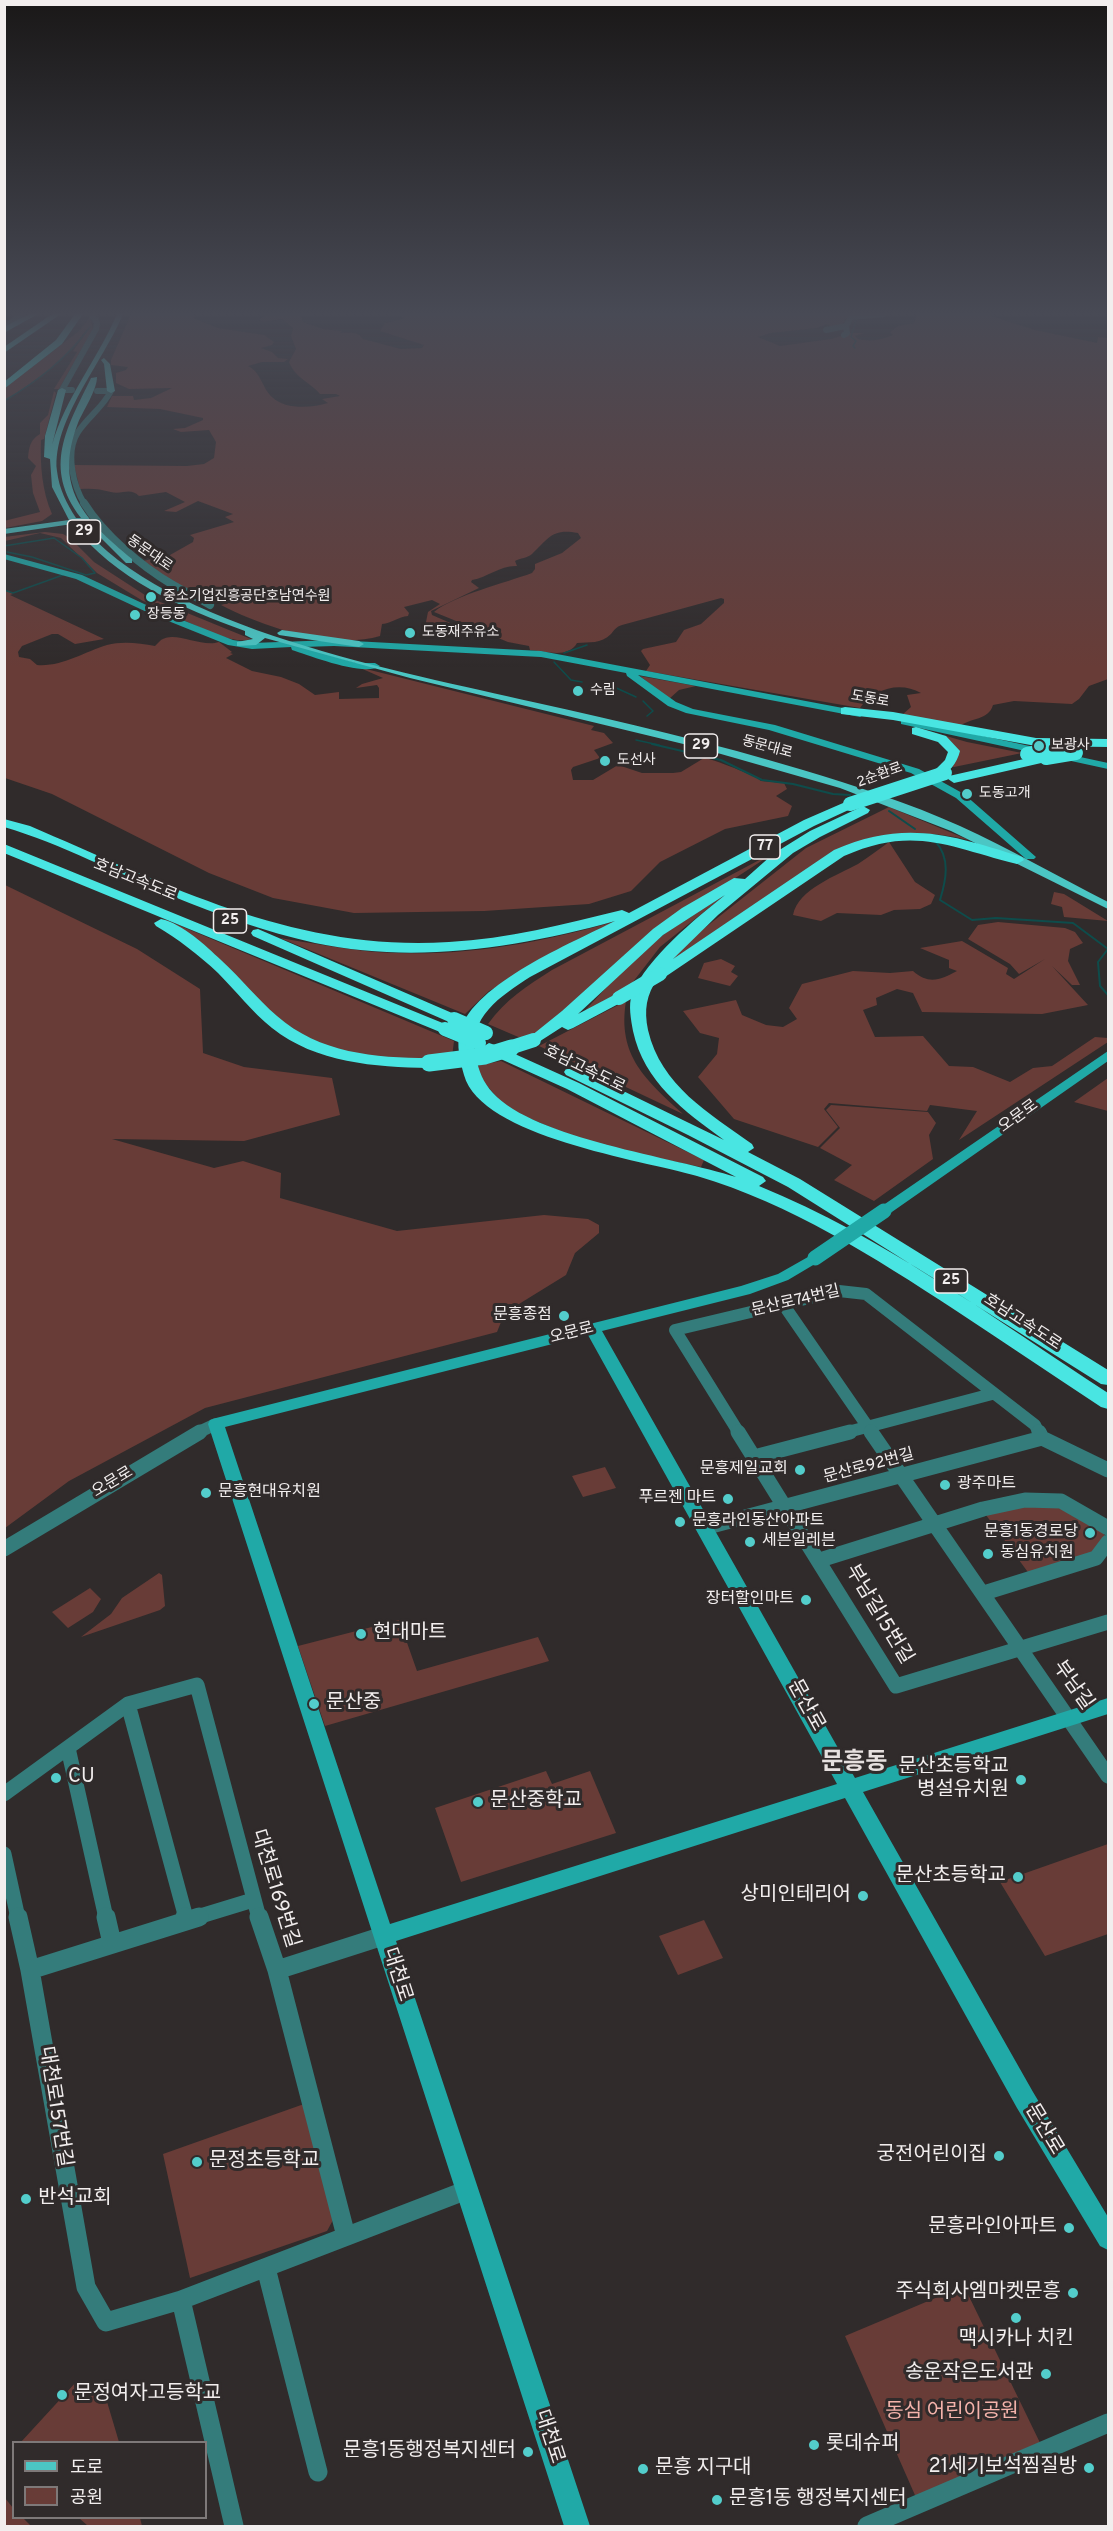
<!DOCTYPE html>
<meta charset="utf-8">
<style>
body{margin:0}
#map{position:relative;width:1113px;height:2531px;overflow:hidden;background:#302b2b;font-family:Overpass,"Noto Sans KR",sans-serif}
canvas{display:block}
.frame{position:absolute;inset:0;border:6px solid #f2eeee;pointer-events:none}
.legend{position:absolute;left:12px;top:2441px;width:195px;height:78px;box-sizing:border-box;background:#302b2b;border:2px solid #7e7979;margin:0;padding:8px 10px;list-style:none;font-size:18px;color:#f2eeee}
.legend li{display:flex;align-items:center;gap:12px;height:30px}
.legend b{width:30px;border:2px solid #7e7979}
</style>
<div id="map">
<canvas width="1113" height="2531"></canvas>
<div class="frame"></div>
<ul class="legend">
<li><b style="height:8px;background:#4bc6c4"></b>도로</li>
<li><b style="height:16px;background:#683c37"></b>공원</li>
</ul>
</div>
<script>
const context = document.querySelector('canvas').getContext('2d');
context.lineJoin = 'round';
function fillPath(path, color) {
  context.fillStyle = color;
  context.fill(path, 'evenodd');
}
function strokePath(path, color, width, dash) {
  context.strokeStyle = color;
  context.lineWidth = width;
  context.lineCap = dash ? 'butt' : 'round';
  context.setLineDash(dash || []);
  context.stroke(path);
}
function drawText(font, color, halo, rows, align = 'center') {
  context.font = font + ' Overpass,"Noto Sans KR",sans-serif';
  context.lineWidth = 6;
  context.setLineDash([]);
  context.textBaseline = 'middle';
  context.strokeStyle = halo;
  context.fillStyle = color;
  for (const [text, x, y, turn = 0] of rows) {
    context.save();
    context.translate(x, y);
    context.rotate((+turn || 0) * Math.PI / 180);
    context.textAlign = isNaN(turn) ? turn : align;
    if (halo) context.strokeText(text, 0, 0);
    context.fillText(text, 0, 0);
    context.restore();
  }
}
const green = new Path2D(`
 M131,314h61l3,2 -2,2 25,10 46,7 10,7 -2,3 -11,3 11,4 6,6 10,1 -4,3h-22l-14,4c13,6 14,22 24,31 13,13 40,11 56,6l-6,-4 18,-3 -4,-2h-16c-10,-12 -25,-16 -31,-32l7,-13 -5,-13 2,-8 -11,-9 -18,3 -5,-2 8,-6h45v2h-11l2,6 20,7 19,2 -2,2c9,0 18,-2 23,6l38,10 21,-1 2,-3 -44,-14 5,-8 21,-5 -15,-4h470l-16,5 -2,5 -9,4 -7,-4 -10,4 -46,5 -13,4 22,9 51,-7 19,-6h14l-9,3 3,3c13,3 23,1 35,-4l-3,-3 8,-6 16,-3 3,-9h68l50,16 62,13 1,-6 10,1v341l-19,7 -10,13 -7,5 -58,-3 -21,4c-4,15 -23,13 -33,21l-58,-11 9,-8 -4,-12 14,-2c-21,-12 -48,-4 -61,15l-214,-37 4,-6 -9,-14 2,-2 33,-7 8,-12 17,-6 23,-21v-4l-3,-1 -99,27c-6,2 -7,4 -11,9 -10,10 -22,8 -34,9 -9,16 -31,8 -47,7l-1,-4 -21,-4 -74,-30c21,-17 71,-29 98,-39l3,-4v-5l27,-11 19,-15 -3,-5c-26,-5 -29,5 -46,21 -4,4 -12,4 -17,7l2,5c-16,-1 -29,11 -45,14l-1,2 8,6 -48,23 1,4 23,10h-7l-8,9 -12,-3 -2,-9 2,-10 12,-8 -8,-4 -28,7 5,6 -1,3c-10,1 -16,7 -26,8l-2,12c-47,14 -117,-9 -159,-31l21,-6 13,2 1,-2c-12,-1 -24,3 -34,-1l22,-5 -9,-7c-45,13 -57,0 -92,-25l27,-6 23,-13 1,-4 -4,-3 44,-13 -9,-5 8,-3 -35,-13 -22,11 -12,-1 21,-9 -19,-10 -27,4c-9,-9 -17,-1 -28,-4 -11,-3 -19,-4 -31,-3l-6,-24 113,1 17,-2 10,-6 2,-16 -7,-12 -28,2 -8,-3 12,-1 18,-8v-2l-43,-9 -53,-2 5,-11h21l1,4 17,-2 21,-10 -43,1 -13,-6v-10l10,-3 2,-3 -17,-2v-5z
 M90,317l3,12 -34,60h-5l23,-37 -4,-1 17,-24c-9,6 -12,18 -21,25 -19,19 -42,34 -64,49v-13l74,-57z
 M54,391l2,2 -12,46 -3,1c-1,25 1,51 11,74l-10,7 -37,7 -1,-7 36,-9 -7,-19 -2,-18 5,-9 -8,-8c1,-11 2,-18 12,-24v-11l8,-8z
 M45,532l18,2 7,4 24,24 54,35 103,42c-19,7 -56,-15 -75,-22l3,-2 -36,-14 -46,-28 -36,-35 -21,-5 -35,8 -1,-4z
 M5,590l8,4 -3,1 94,44 -29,5 -17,-10h-6l-30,12 -4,6 1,5 11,2 7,6c25,2 47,-13 70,-20 15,-4 32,-2 48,1 2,-2 4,-4 6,-6 14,-10 40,8 58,2l13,10 -2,1 3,1 -7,4 26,13 29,6 18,7 16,11 24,-3v7l40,-1v-10l-2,-3 -21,3 6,-4 21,-6 -25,-11 236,59 -3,4 13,3 9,10 -19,7 6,8 -27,9 -2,3 2,10h20l25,-15 24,8h31l8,-1 23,-14c9,1 53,18 57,23l23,2 3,6 -11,7 16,10 -4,10 -63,13 -65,33 -29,29 -42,13 -105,7 -130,2 -81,-15 -64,-25 -157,-79 -47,-16z
 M640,676l56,10 -17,4 -10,9z
 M932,732l35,10 55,11 -68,14 -3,-1 4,-7z
 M889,807l80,33c-40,-9 -64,-8 -104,-1l-202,129 15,-19 128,-101z
 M889,842l26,40 20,13 -4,9 -11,5 -26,1 -13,5 -44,-2 -16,8 -28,-6c5,-26 45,-40 65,-51 11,-7 21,-15 31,-22z
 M780,849l-114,74 -116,104 -27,12 -35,-15c17,-24 39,-38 64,-54z
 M5,885l132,64 63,40 3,64 41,14 88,11 8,37 -96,26 -132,-2 102,29 29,-7 38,12 -1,25 117,33 147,-16 44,4 11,6v8l-24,20 -9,22 -47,29 -18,18 -4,10 -292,76 -136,73 -64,47z
 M1054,892l10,2 44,27 -44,-4 -2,-10 -11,-3z
 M725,895l-65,52 -31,40 -51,31 54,-58 35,-28z
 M626,918l-137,73 -24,23 -185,-76c31,5 63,11 95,14 87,6 169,-9 251,-34z
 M164,919l290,122 -2,16 -34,3 -55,-4 -41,-11 -35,-18 -73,-71z
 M998,922l67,6 10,4 8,11 -13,6 -2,12 12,24h-8l-20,-19 36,39 -46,9 -120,-2 -9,-19 -16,-4 -21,9 1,7 -14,5 12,27 48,-1 26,30 24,1 37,15 23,-14 19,-2 43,-29 13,1v4l-149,98 18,-29 -47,-6 -3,6 -98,-8 -5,6 14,18 -20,20 -84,-28 -36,-42 19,-23 2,-16 -19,-5 -17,-22 53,-11 6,15 24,10 17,2 14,-8 -8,-11 13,-24 51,-13 37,2 23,-2c16,14 27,9 44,0l-8,-3v-8l-29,-12 42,-7 46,27 -2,6 8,5 31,-20 -26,15 -9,-10 -42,-25 10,-14z
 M721,959l14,7 -4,6 7,4 -8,10 -32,-8 6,-15z
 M626,1001c-9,55 20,79 57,113l-144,-68z
 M501,1061l203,99 -3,7 -110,-23 -84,-35 -36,-42z
 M1108,1078v33l-34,-9z
 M831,1105l97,7 8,11 -7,12 4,24 -59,42 -40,-21 18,-15 -32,-17 20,-20 -14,-18z
 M605,1467l11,21 -33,9 -11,-21z
 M1055,1502l45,24 6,12 -12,16 -64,21 -44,-60 42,-11z
 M159,1573l3,2 3,31 -5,4 -79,27 30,-23 11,-16z
 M90,1588l11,11 -8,13 -25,16 -16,-16z
 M399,1620l18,51 121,-34 11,24 -224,65 -27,-80z
 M546,1771l6,13 38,-13 26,62 -155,49 -26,-74z
 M1108,1844v90l-63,22 -45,-74z
 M704,1920l19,38 -45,17 -19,-39z
 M304,2104l29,116 -6,11 -137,47 -27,-124z
 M964,2286l79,163 -125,53 -73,-166z
 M77,2381l28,14 14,47h-98z
 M5,2498l8,10 1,10h9l8,8h-26z
 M79,2518h61l2,8h-54z`);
const streamFar1 = new Path2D(`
 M97,314l3,11
 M855,348l-2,-2 3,-5 -5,-4 6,-20
 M4,401c34,-20 62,-42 86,-74
 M4,546l50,-8 28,20 13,15 -9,2 -54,-18 -25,-5
 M4,590l9,3 50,-18
 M564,653l23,-8
 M554,662l17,18 11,2
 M612,686l24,11
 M643,701l10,10 -6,5
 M636,740l23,5`);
const stream = new Path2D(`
 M652,744l69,16 41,20 31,4 40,10 17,1
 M889,811l26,18
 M935,841c16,17 11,39 5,59l32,20 24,-2 77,5 35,26
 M1108,949l-10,13 2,24 8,9`);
const streetFar4 = new Path2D(`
 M4,329l17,-15
 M826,330l20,-4
 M844,335l3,-2 -1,-7 5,-9 33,-3
 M72,390h-10l34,-61 1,-6 -6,-9
 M85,505c-12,-19 -20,-53 -7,-73 10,-15 25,-25 33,-41h-14`);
const streetFar3 = new Path2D(`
 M84,503c20,32 57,63 89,82 12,7 25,12 37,20`);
const streetFar2 = new Path2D(`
 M783,1304l89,129
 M197,1433l19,-9
 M739,1433l-64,-103 164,-39 27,3 169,131 4,8
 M844,1433l148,-39`);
const streetFar1 = new Path2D(`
 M738,1432l158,254 212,-64
 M871,1432l237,344
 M1039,1432l3,6 66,32
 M754,1457l96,-25
 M704,1528l338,-90
 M4,1549l196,-117
 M820,1560l163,-51 42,-9 36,1 47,27
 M984,1593l112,-35 12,-16
 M128,1704l58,214
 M68,1748l38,170
 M4,1794l124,-90 69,-19 62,233
 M4,1854l14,64
 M194,1918l59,-18`);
const street = new Path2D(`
 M18,1917l12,53 56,317 20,35 75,-22 286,-110
 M106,1917l6,26
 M185,1917l1,3
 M259,1917l18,53 69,266
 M30,1970l169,-53
 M277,1970l106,-34
 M266,2268l52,204
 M181,2300l53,226
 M867,2526l241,-103`);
const secondary = new Path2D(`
 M4,554l78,21 75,35 76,30 19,3 82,-3 207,11 323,61 1,2 -5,3 -222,-42 38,27 17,7 82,16 144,44 45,25 72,63 -2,2h-8l-70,-61 -45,-25 -142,-43 -83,-17 -18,-7 -41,-30 -1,-3 -85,-16 -207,-11 -32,1 55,16h18l5,3c-16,11 -69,-10 -88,-16l-1,-3 -39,2 -24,-4 -77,-31 -75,-35 -72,-20z
 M905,719l203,44v6l-207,-45v-4z
 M1108,1051v10l-219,153h-10l-2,-3 2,-3z
 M815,1253l5,2 2,3 -2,3 -32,19 -38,14 -148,37 253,447 253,-80v16l-245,78 170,300 75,125v33l-8,-4 -83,-138 -172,-310 -449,143 194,585h-26l-356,-1102 2,-4 6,-2 525,-132 37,-12zM588,1335l249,449 -447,140 -165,-497z`);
const primary = new Path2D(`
 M117,314h6c-19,47 -71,106 -66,157 2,18 10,33 19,47h5c-39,-51 -14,-90 10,-140l6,-1c0,13 -13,32 -19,46 -25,65 6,96 54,136v4h-6l-41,-41 -5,1c83,106 324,149 453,179 90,20 181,41 270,68 53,16 106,33 157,56 50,23 99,51 148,76v7l-157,-78 -111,-43 -140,-40 -290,-70 -145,-40 -9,7 -19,1v-4l16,-3 -8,-4v-4c-64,-23 -130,-52 -173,-107l-68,10v-5l65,-9 -17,-33 -2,-28 -6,-2 1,-21 13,-46 4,-2 4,2 -14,55c13,-47 46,-86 65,-131z
 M104,358l6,6 5,27 -4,2 -4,-2 -3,-27 -3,-4z
 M282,630l77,11 5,3 -5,3 -80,-12 -2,-2z`);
const highway = new Path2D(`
 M29,314h9l-34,19v-6z
 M52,314h9l-57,39v-6z
 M75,314h8l-21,30 -58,45v-7l52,-42z
 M845,707l48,5 143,26 72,1v8l-72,-1 -143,-26 -52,-6v-6z
 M916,727l30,9 14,15c-3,12 -11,23 -23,27l-6,-4 14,-14 3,-8 -10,-10 -26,-8v-6z
 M1046,754l4,1 2,3 -2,3 -96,22 -6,-4 1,-3z
 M850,800l7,4 -2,3 -41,19 -284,151c-29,19 -63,40 -54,80 3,15 7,25 17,36 42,46 181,64 243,84l-169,-88 -84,-38 -2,-3 8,-5 6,2 84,38 184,94 3,4 -7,5c125,51 237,134 349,207v16l-7,-2c-49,-32 -97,-65 -146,-97 -81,-53 -164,-106 -258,-134 -55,-16 -216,-39 -233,-101 -4,-14 -8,-30 -4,-44 14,-48 112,-88 155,-110 -97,27 -201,43 -300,22 -49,-11 -97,-28 -143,-47 -55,-22 -110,-52 -168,-69v-8l26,7c138,59 264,126 419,116 59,-3 115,-18 173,-32l7,3 175,-93z
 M863,806l7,4 -2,3 -48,24 -27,16 -75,62 -45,44 161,-109c71,-31 118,-15 188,7l2,3 -7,4c-68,-17 -103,-39 -173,-8l-179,121 -7,1c-12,17 -14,32 -10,52 13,56 61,83 104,114l2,4 -6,4 52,27 308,191v15l-7,-1 -313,-197 -100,-52 -122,-60 -2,-3 2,-3h12l146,71c-40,-29 -80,-58 -91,-109 -2,-11 -5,-26 -1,-37 15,-36 63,-75 93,-99l-62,40 -85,79 36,-19h10l3,3 -3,3 -51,27 -5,2 -6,-3 -28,18 -8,-5 36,-29 91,-82 29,-21 52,-30 11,1 28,-25 37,-23z
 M4,844l446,182 3,3 -3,3h-10l-436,-179z
 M161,919c22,5 44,26 60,41 20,18 36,39 56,56 42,37 98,42 152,42l8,5 -8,5c-54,-1 -113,-5 -157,-40 -20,-16 -36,-37 -54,-55 -19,-18 -40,-34 -62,-47l-2,-3z
 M258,929l201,87 3,3 -3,3h-10l-196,-86 -2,-3 2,-3z`);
const secondaryBridge = new Path2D(`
 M815,1258l69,-47`);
const highwayBridgeFar1 = new Path2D(`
 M1027,754l30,-5
 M1046,758l30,-5
 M850,804l95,-31
 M619,998l41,-24
 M454,1019l32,14
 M445,1029l34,14
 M506,1049l28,-9`);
const highwayBridge = new Path2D(`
 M429,1063l56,-7 26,-8`);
const markers = [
 [151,597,6,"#53cdcb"],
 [135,615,6,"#53cdcb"],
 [410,633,6,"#53cdcb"],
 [578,691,6,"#53cdcb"],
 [1039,746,6,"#53cdcb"],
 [605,761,6,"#53cdcb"],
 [967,794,6,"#53cdcb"],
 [564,1316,6,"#53cdcb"],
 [800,1470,6,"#53cdcb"],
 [945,1485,6,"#53cdcb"],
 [206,1493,6,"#53cdcb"],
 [728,1499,6,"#53cdcb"],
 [680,1522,6,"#53cdcb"],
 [1090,1533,6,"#53cdcb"],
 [750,1542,6,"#53cdcb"],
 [988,1554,6,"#53cdcb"],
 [806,1600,6,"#53cdcb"],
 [361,1634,6,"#53cdcb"],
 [314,1704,6,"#53cdcb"],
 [56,1778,6,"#53cdcb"],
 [1021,1780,6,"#53cdcb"],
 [478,1802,6,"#53cdcb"],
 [1018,1877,6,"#53cdcb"],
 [863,1896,6,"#53cdcb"],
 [999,2156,6,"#53cdcb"],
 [197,2162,6,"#53cdcb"],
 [26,2199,6,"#53cdcb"],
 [1069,2228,6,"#53cdcb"],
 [1073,2293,6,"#53cdcb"],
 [1016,2318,6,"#53cdcb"],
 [1046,2374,6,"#53cdcb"],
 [62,2395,6,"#53cdcb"],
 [814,2445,6,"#53cdcb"],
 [528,2452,6,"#53cdcb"],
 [1089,2468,6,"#53cdcb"],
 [643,2469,6,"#53cdcb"],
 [717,2500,6,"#53cdcb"]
];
const farStreetnames = [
 ["동문대로",149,554,35],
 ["도동로",870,700,10],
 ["동문대로",767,748,15],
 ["2순환로",880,776,-20]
];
const farPoinames = [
 ["중소기업진흥공단호남연수원",163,597],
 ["장등동",147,615],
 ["도동재주유소",422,633],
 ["수림",590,691],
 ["보광사",1051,746],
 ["도선사",617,761],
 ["도동고개",979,794]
];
const shields = [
 [84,532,33],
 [701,746,33],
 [765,847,30],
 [230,921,33],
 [951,1281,33]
];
const shieldNames = [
 ["29",84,532],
 ["29",701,746],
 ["77",765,847],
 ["25",230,921],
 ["25",951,1281]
];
const streetNames = [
 ["호남고속도로",135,881,22],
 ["호남고속도로",584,1070,26],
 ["오문로",1019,1117,-36],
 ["문산로74번길",796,1302,-13],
 ["호남고속도로",1022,1323,33],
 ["오문로",572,1334,-14],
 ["문산로92번길",869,1467,-15],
 ["오문로",113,1483,-31]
];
const poiNames = [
 ["문흥종점",552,1316],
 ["문흥제일교회",788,1470],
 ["광주마트",957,1485,"left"],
 ["문흥현대유치원",218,1493,"left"],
 ["푸르젠 마트",716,1499],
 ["문흥라인동산아파트",692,1522,"left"],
 ["문흥1동경로당",1078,1533],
 ["세븐일레븐",762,1542,"left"],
 ["동심유치원",1000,1554,"left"],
 ["장터할인마트",794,1600]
];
const nearStreetnames = [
 ["부남길15번길",878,1615,59],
 ["부남길",1072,1686,55],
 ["문산로",805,1706,61],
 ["대천로169번길",274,1889,73],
 ["대천로",396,1975,72],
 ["대천로157번길",54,2107,81],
 ["문산로",1043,2130,59],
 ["대천로",548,2437,72]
];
const nearPoinames = [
 ["현대마트",373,1634],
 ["문산중",326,1704],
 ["문산초등학교",1009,1768,"right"],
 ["병설유치원",1009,1791,"right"],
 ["CU",68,1778],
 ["문산중학교",490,1802],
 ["문산초등학교",1006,1877,"right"],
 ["상미인테리어",851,1896,"right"],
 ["궁전어린이집",987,2156,"right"],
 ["문정초등학교",209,2162],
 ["반석교회",38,2199],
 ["문흥라인아파트",1057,2228,"right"],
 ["주식회사엠마켓문흥",1061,2293,"right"],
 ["맥시카나 치킨",1016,2340,"center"],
 ["송운작은도서관",1034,2374,"right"],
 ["문정여자고등학교",74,2395],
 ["롯데슈퍼",826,2445],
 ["문흥1동행정복지센터",516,2452,"right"],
 ["21세기보석찜질방",1077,2468,"right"],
 ["문흥 지구대",655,2469],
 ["문흥1동 행정복지센터",729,2500]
];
const nearParknames = [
 ["동심 어린이공원",952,2413]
];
const nearQuarternames = [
 ["문흥동",854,1764]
];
fillPath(green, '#683c37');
strokePath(streamFar1, '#0e4c4b', 1.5);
strokePath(stream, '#0e4c4b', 2);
strokePath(streetFar4, '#347c7b', 6);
strokePath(streetFar3, '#347c7b', 8);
strokePath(streetFar2, '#347c7b', 12);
strokePath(streetFar1, '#347c7b', 15);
strokePath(street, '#347c7b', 19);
fillPath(secondary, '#20a9a7');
fillPath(primary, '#4bc6c4');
fillPath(highway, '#49e5e2');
strokePath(secondaryBridge, '#20a9a7', 15);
strokePath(highwayBridgeFar1, '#49e5e2', 14);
strokePath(highwayBridge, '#49e5e2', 17);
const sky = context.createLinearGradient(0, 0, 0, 668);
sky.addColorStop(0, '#1a1818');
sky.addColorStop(0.47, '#484a55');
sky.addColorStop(1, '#484a5500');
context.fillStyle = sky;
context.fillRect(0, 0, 1113, 668);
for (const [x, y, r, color] of markers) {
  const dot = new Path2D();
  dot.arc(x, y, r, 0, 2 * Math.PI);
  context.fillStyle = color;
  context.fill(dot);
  strokePath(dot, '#302b2b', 2);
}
drawText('14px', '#f2eeee', '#302b2b', farStreetnames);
drawText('14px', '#f2eeee', '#302b2b', farPoinames, 'left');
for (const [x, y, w] of shields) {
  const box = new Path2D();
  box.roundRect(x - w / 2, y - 12, w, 24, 4.5);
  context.fillStyle = '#302b2b';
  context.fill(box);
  strokePath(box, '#f2eeee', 1.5);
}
drawText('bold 15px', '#f2eeee', null, shieldNames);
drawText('16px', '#f2eeee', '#302b2b', streetNames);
drawText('16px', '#f2eeee', '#302b2b', poiNames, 'right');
drawText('20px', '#f2eeee', '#302b2b', nearStreetnames);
drawText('20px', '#f2eeee', '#302b2b', nearPoinames, 'left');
drawText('20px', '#f4b3ab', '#302b2b', nearParknames);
drawText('bold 24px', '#e6e0df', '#302b2b', nearQuarternames);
</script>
